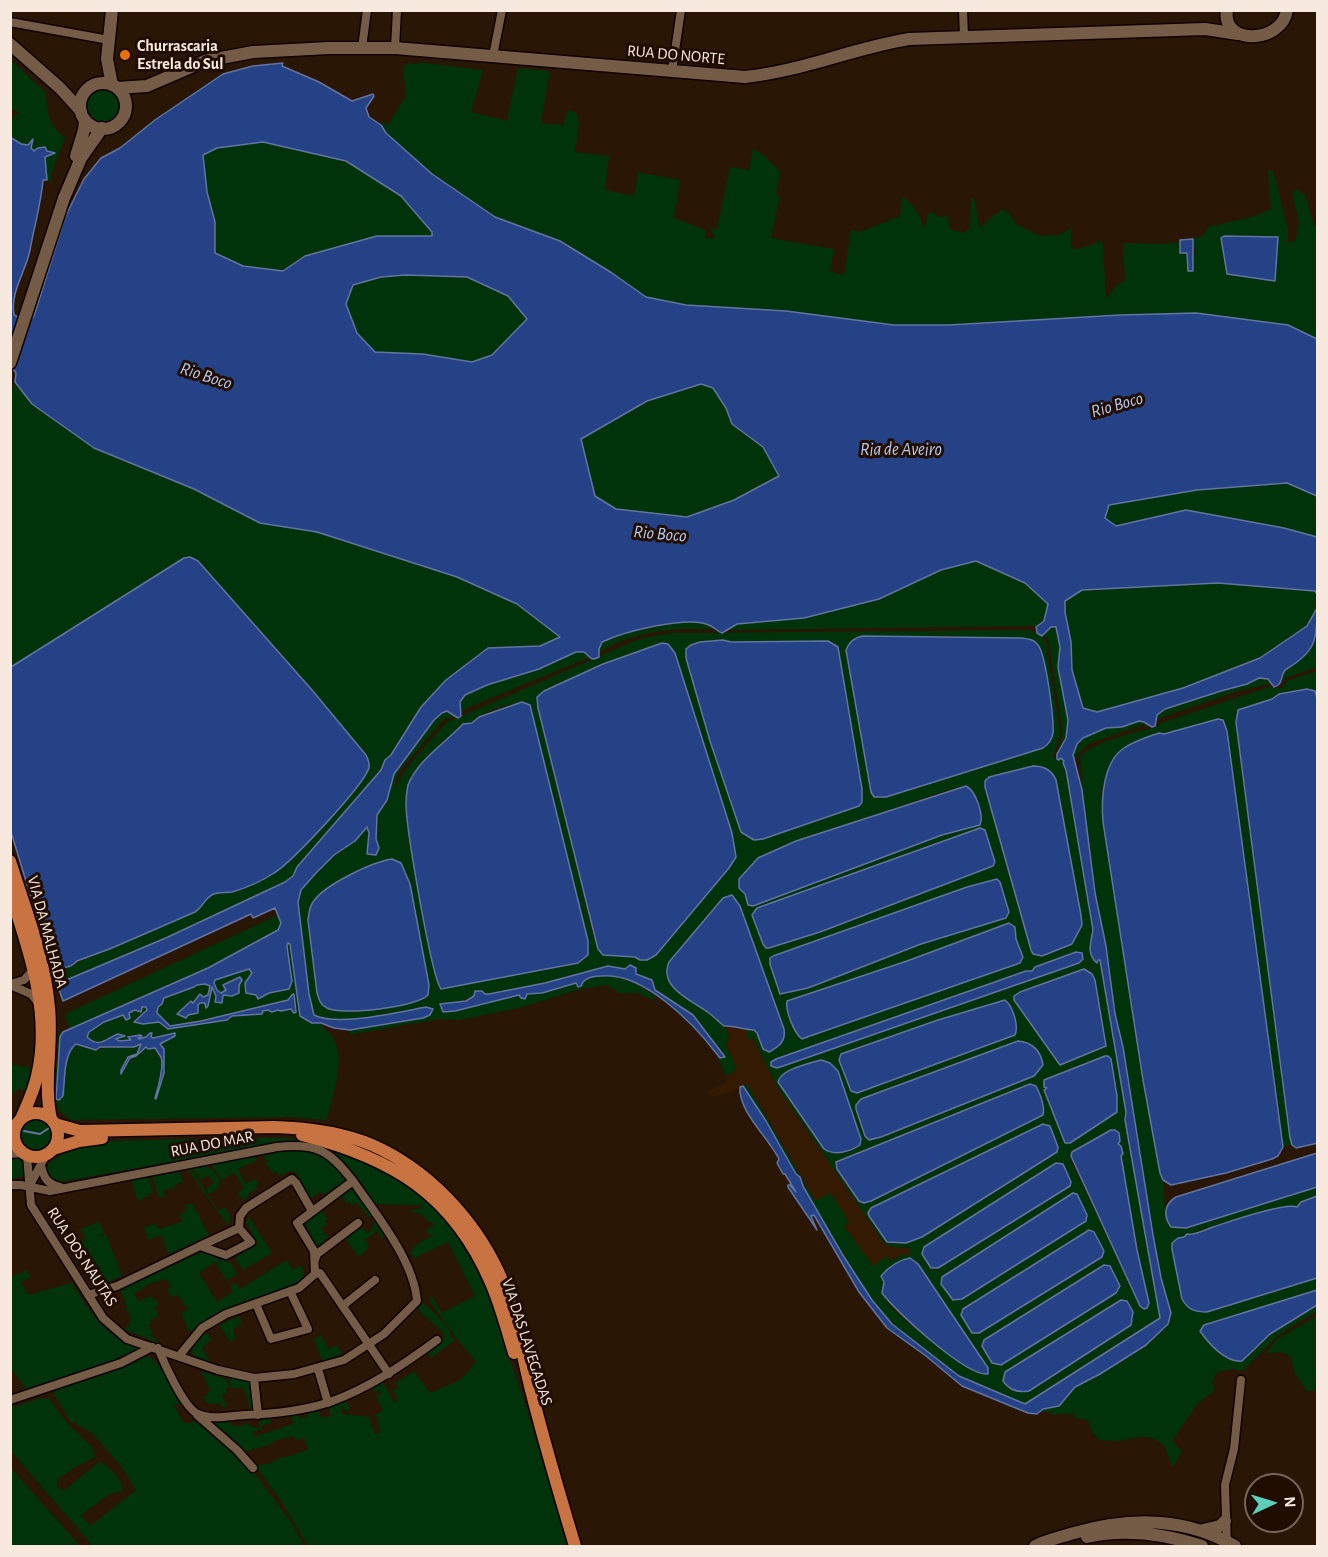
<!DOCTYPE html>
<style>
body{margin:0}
#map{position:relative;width:1328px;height:1557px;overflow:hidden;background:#2a1604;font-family:"Alegreya Sans",sans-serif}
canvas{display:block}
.frame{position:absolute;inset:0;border:12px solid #f8e9de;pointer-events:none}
.north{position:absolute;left:1244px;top:1473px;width:60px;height:60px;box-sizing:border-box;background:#200d00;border:2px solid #766559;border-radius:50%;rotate:86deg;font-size:16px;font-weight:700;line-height:24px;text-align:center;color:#f8e9de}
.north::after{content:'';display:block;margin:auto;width:21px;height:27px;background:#5dceb8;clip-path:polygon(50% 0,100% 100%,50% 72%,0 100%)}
</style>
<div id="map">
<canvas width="1328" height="1557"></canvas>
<div class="frame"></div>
<div class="north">N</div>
</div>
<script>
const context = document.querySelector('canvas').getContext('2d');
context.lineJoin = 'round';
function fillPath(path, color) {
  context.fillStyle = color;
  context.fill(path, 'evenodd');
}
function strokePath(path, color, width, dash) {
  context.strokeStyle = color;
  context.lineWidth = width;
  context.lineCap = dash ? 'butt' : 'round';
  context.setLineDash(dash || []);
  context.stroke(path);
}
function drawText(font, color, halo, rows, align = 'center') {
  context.font = font + ' "Alegreya Sans",sans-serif';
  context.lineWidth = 6;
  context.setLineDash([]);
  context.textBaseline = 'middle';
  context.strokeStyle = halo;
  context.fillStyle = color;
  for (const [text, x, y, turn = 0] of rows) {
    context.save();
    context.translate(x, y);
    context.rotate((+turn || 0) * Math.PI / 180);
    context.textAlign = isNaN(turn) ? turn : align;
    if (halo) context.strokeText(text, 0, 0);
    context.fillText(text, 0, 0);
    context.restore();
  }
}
const built = new Path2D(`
 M724,1026h11l12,4 2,10 4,-2 24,48 108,157 18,5h6v8l-13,2 -5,3 -18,5 -29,-40 5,-4 -18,-29 -16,8 -68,-115 -7,1 -15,7 -16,3 -1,-6 19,-9 -1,-6 11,-7 -11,-24 3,-10z`);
const green = new Path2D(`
 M10,59l35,33c4,24 1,29 20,46l-14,36 1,8 -5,-2 -2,-23 8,-4 -19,-1 -3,-4 1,-8 -4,5 -7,-1 -10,-7v-18l9,-7 -9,-2z
 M425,63l58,7 -12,42 36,9 11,-53 32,3 -9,52 23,2 1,-8 4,-7 7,2 3,11 -4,29 34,4 -4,34 29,6 4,-24 42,8 -6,38 32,12 -1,7 8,2 1,-3 -3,-8 6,1 13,-62 19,3 4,-22 13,9 14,15 -4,22 4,2 -9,42 63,11 -4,22 14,4 7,-45 9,2 40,-16 2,-20c11,9 17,17 21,30h3l1,-12 4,-2 9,5 7,-1 3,13 14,4 6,-6 1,-29 2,-1c5,10 2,21 8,31 6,-9 13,-12 21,-19l7,4 7,11 25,12 19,-1 11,-7v21l11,-1 19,-7 2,4 3,53 10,-12 9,-6 -2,-37 40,1 16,-2 1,11h7l1,18 7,-20 -2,-12 10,-3 5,-9 47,-11 16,-7 -3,-38h5l15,59v13l2,-2 5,1 4,-19 -7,-31 5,-2 8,5 9,31 3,1v112l-29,-14 -168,-10 -171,10h-55l-108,-14 -100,-6 -40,-8 -34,-24 -52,-32 -65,-24 -63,-43 -46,-41 -5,-8 2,-3 5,3 18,-30 -3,-26 3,-5zM1224,236l54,1 -3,44 -48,-7z
 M87 105a17 17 0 1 1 34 0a17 17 0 1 1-34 0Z
 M263,142l83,19 55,35 31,36v4h-55l-72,20 -22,15 -40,-5 -28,-13v-31l-8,-30 -4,-37 14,-7z
 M406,275l61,2 41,19 19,23 -35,36 -20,7 -49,-8 -48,-2 -18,-19 -11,-29 7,-19 28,-8z
 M15,382l17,22 62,44 100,41 66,34 57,9 140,45 60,27 43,33 -20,9 -52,2 -86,88 -11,19 -6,5 -4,9 -84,98 -4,9 -8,6 -117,55 -111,47 -2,-8 -4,1 -3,-12 3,3h14l130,-56 5,-3 6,-10 6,-4 18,-3 29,-11 21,-12 17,-15 58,-66 11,-33 -54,-65 -114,-129 -14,-3 -173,109 -1,-272z
 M701,384l12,4 13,20 6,16 31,23 16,29 -45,24 -47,17 -72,-8 -21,-13 -13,-57 66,-38z
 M1287,483l30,13v41l-33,-9 -98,-18 -71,16 -10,-7 4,-14 88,-15z
 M976,561l49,22 24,21 -5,17 -8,6 -4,-1 -304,4 9,-6 20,-1 122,-24 62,-29z
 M1218,583l97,8 3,3 -1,14 -9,18 -48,32 -77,30 -66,19 -20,5 -14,-4 -11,-38 -1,-28 -6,-30v-11l17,-11z
 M687,621l24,5 3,4c-5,-2 -9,-1 -14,-1 -35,-1 -71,4 -101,24v-4l3,-7 14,-7z
 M1051,627h5l4,20 -2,20 10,53 -2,18 -9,16 5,-16v-10l-14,-90 -6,-2 4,6 2,12 12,79 -7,25 6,2 1,-3 4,4 2,9 27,160 -3,20 4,10h6l26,152 -2,5 36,200 -135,87 -66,-28 -67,-52 -20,-24 -28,-43 -78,-136 -23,-35 4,-1 3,4 65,112 16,-8 18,29 -5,4 29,40 14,-10 4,5 12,-7 6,2v-8l-18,-1 -6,-3 -108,-158 -24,-48 -5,2 -1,-10h7l3,3 6,16 21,-21 -46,-127 -15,-3 -54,64 -3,12 4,10 54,42 5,9 -3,10 11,24 -11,7 -10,-23 4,5 5,-1 -32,-42 -38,-25 -3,-10 -8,-2 -16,-10 -3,1 -17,-3 -63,17 -56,11 -10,-4 -4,1 -1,5 -18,7h-15l-1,3 15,5 64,-16 23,-2 35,-10v3c29,-21 56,-6 81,12l-7,1 -14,-6h-18l-12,-8 -26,4 -62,19 -61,12 -20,-1 -89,16 1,-5 76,-23c-28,5 -88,20 -112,8l-5,-21 -9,-82 -2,-1v-9l3,-12 33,-35 21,-14 12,-14 2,6 -2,10 12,5 -3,-9 1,-24 10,-15 7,-26 40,-54 8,-7 5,-2 7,6 -10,2 -46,54 -3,17 8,-16 10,-14 34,-38 14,-6c-2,-8 -3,-16 5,-21 17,-13 49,-18 70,-25 16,-6 31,-18 48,-18l6,7h-5l-120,50 -4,4 1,3 177,-77 32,-6 359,-3 12,6zM863,636h89l78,3 9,7 4,12 10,76 -10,14 -164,50zM723,640l8,2 107,5 24,142v12l-3,5 -118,26 -31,-91 -24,-83 14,-16zM672,647l3,6 57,180 -92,127 -5,-3 -32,-2 -5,-6 -4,-12 -56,-229 6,-17 59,-27zM522,702h4l59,257 -7,4 -131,25 -17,-37 -19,-104 -5,-43 22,-47 32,-30 5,-4h7c10,-12 35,-18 50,-21zM1047,769l9,11 25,135c-2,18 -6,30 -25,36 -6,2 -12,5 -19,5l-6,-6 -46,-163zM955,788l25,37 -38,10 -194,70 -3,-11 13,-36 38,-17zM392,859l14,13 4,12 20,106 -5,9 -33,7 -40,6 20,-148zM987,881l13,1 9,30 -3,6 -86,26 -112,44 -28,6 -7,-38zM878,909l-58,22 -57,13 -11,-29zM1015,927l1,12 5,13 -211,84c-11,-10 -20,-17 -24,-32l5,-5zM1079,952l3,9 -3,2 -293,102 -10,3 -5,-6 255,-91h6l3,-4zM1084,969l11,11 11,66 -46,19 -46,-65 6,-8zM1005,1000l3,2 10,29 -3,4 -164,56 -12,-31 99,-40zM1018,1041l7,1 9,4v30l-153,61 -7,2 -9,-3 -9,-27v-4l5,-6zM1108,1056l3,3 6,37v16l-47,31h-5l-22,-59zM806,1065l32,6 23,68 -1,6 -5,3 -18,5 -48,-82zM1038,1089l6,20 -1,6 -172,86h-12l-22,-32 -1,-7c66,-28 134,-51 202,-73zM1043,1124l-137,119 -19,-2 -16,-33zM1114,1129c7,4 5,10 4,16l3,1 -1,9 6,34 23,114 -9,3 -69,-146zM1056,1163h3l11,23 -135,83 -11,-22zM1077,1194l10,21 -132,86zM1089,1230l5,2 10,19 -2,6 -123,76 -4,1 -14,-23 2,-2zM914,1260l69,102 3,13c-18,-4 -100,-64 -104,-83 -1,-5 2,-8 1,-13zM1116,1293l-115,72 -9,-2 -10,-17z
 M1317,635v32l-31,11 -5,5 4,-13c16,-9 24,-18 32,-35z
 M1317,671v31v-7l-10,-6 -63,19 -6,2 -2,5 3,36 53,394 -9,2 -57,-422 -8,-6 -54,15 -5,-1 -40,20 -17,36 1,33 40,258 20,100 2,29 17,18 4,1 131,-41v9l-9,3 -11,8c-13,-5 -114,27 -125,36v6l10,50 25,13 110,-34v12l-113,35 -3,3 41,33 28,-27 47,-29v6l-40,25 -34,35 -11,-2 -15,3 -5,9 2,10 -16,12 -26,38 10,10 -9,16c-5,-6 -4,-15 -9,-21 -15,-15 -30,-7 -46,-5 -6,0 -13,-1 -19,-1l-7,-8 -4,-12 -14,-2 1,-6 -5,3 -11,-2 -4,3 -5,-4h-11l8,-4 12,-2 16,-19 25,-13 62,-43 6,-7 3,-11 -10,-35 -8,-43 -30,-188 -8,-33 -9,-68 -11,-53 -12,-81 -3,-56c16,-14 39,-18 58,-25 9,-2 16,-2 23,-8l108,-36 13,1 5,-7z
 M1259,678l9,1 3,5 -33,7 -78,27 -5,8 2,-11 8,-6 56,-18 26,-7z
 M1139,721h5l5,5 -7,-1 -54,19 -12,12v8l-2,-2c-6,-34 44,-34 65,-41z
 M278,915l3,8 -3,7 -70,38 -139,61 -4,-15z
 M288,943h2l22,80h9l2,5c29,18 10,65 4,92l-37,-3 -219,3 -13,-10 -4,-12 5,-67 4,1 -8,64h8c2,-15 0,-42 13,-52 6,1 13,6 18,5 16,0 33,-4 48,-5l-5,10 -9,3 -7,17 9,-16 10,-5 7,-6 8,1c4,8 8,14 7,23 -1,9 -7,15 -4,25 2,-21 9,-31 2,-52l15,-8v-2l-36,5 -2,-1 3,-3 -11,2 2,3 -13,1 -2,-2 4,-1 -7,-2 -7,6h-10l-9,-5 2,-5 15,-10 19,-7 3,4 4,-1 -2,-4 18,-7 1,3 -6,8 -6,2 8,4 16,-2 5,5 63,-7c6,-5 32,-9 41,-10 9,-1 15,1 24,-1l3,3 -1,-17 -6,5 -22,7 -96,19 -13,-13c3,-18 22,-22 37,-26l2,-2 9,-1 5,2 -2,9 -5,3 -3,-3c-3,7 -9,6 -13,10 -3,3 -7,7 -10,9l11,1 12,-13 5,1 4,-5 3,-11 4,9 6,2 17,-13 1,-3 -3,-3 -13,6 2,5 -5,3 -4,-3 -3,-7 1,-3 34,-11 3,3 -1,5 19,16h7z
 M10,1064l22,4 -6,22 -7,-1 -8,6z
 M21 1134a16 16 0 1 1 32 0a16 16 0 1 1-32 0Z
 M227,1138h61l26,5 69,25 39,27 27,29 35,58 43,127 40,137h-259l-25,-42 -28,-39 14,-1 9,-5 30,-9 -4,-12 -9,2 -2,-4 -20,5 -1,3 -28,8 -30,-29 17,-2 1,5h11l1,-4 10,6 6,-1 -1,-11 9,-1 3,8 -9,2v4l-9,3 1,3 3,1 36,-12 -2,-13 7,2 1,6 9,-3 -2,-5 12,-3 3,10 10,-2 -3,-11 16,-7 7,12h-8v-4h-2l1,8 27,3 6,17 5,-1 -3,-16 -3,-2 9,-4 -7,-15 5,-2 -2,-4 -5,3 -3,-8 11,-5 12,22 4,-2 -5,-10 5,-3 -2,-4 18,-12 16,22 30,-13 16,-18c-10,-12 -19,-23 -28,-36 -7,-10 -15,-17 -19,-29l3,-1 10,17 33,-17 -27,-54 -34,16 -4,-5 6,-8 18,-11h-6l-2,-3 2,-3 3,-2 4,2 -2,-5 -5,-1 -6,-8 -14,-3 15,-3 -3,-3 -45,-1 -16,-20 -9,-3 -17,7 -6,7 -8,-3 -8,7 1,12 -7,-22 -10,-17 -5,-1 -11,5 -2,-5 -4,3 -7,-11 2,-2 -7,-7 20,-7 -3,-5 -93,18 -126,22 -11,-8v-9c16,-17 40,-21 63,-24z
 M11,1155l9,3 5,11 -1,7 -13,3z
 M254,1155l3,5 -19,9 7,15 10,-5 4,5 -3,2 1,2 -9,6 1,3 -6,3 -5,-7 6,-5 -8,-13 -4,-2 -10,7 -11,-16z
 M207,1165l3,5 2,-1 9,12 -2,2 1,3 -11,8 -3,-5 8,-6 -5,-8 -9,5 -7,-11 -1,2 26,39 6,-3 7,10 -3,8 -42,-57z
 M179,1170l4,12 -8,3 -2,6 -2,-3 -7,2 1,6 -6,2 -7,-22z
 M148,1176l6,21 -2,-4 -5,1 1,3 -6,1v3l-4,-1v3l-7,-25z
 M351,1189l5,1 17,25 -4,2 -13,-15 -4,3 -3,-3 -2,2 -6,-9 6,-5z
 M192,1203l17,32 -41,20 -6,-20 -14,5 -4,-13 12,-3 2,5 24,-7 -2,-8 7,-3 -2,-6z
 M321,1210l7,9 -3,2 2,3 -6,5 8,9 -5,1 3,5 -8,6 -15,-26z
 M249,1217l23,36 -29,17 -8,-12 23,-14 -12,-22z
 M375,1218l7,12 2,11 -7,-10 -12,9 4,7 -9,9h-2l-15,-20 15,-11 10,8 5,-5 -1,-3 3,-2 -2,-3z
 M99,1222l5,11 -7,4 9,-3 16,42 -16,7h-6l-13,-36 -2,2 5,10 -11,7 -6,-8 2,-2 -4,-8 12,-9 3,3 -5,-13z
 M204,1251l16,8 -21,14 18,29 16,-10 -3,-6 5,-4 5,7 47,-29 6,10 8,-5 3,7 -1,6 -5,5 -78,29 -31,20 -8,-19 7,-3 -10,-15 -7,2 -4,-8 4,-2 -5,-8 -20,6v2l-12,6 4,8 14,-5 1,4 3,-1 2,6 -3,1 3,11 -8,3 2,3 -3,2 4,9 -3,1 7,5 2,3 -36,-14 7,-3 -1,-4 2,-2 -3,-10 -3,1 2,-5 -7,-16 54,-26 3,1 3,-4z
 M222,1259l10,5 5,10 -10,7 -11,-18z
 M27,1270l3,7 -9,5 7,13 44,-12c13,21 27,44 49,57 6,4 12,3 18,6v3l-48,21 -64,20 -16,-21 -1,-97 3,5z
 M424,1303l23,23 7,15 -23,17 -4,-8 18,-13 -3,-3 1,-2 -21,-18 -5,-8z
 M239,1316l3,7 -8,5 -1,4 3,6 -6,4 -11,-17z
 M1317,1316v69l-3,6h-7l-12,-17 -5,-18 -9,-4 -15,1 10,-13z
 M207,1332l4,8 -9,8 9,15 -15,-4 -4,-6c0,-9 7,-17 15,-21z
 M321,1335l7,14 9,-4 5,9 -20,7 -8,-22z
 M147,1356c12,3 27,34 35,45l-8,5 10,17h7l2,-2 3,2 2,-3 48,42 45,60 13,24h-211l-82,-95 -1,-43 27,-9 12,-1 18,25 25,24 3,10 -23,12 -15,11v7l5,4 5,-3 33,-27c11,8 21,16 23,30l-13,3 -29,21 9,11 46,-36 -15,-24 -29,-33 -22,-12 -16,-27 2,-7 38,-9z
 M201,1371l25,8 4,9h-5l2,4 -5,4 5,11h-5l-2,-6 -2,3 -11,-1 -4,-6 5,-3v-2l2,-2z
 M228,1378l21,3 4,31h-3l-3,-15 -5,-10 -9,2z
 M11,1468l69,78h-69z`);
const water = new Path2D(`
 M283,63l-1,3 37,16 33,19 21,-7 1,2 -8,12 3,9 12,8 5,8 46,41 63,43 65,24 52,32 34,24 40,8 100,6 108,14h55l171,-10 76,-2 92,12 29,14v157l-30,-13 -90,7 -88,15 -4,13 11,8 70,-16 98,18 33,9v57l-2,-3 -97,-8 -136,7 -17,11v11l6,30 1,28 11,38 14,4 86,-24 77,-30 47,-32 10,-18c0,34 -2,44 -32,62 -5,7 -2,15 -11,17l-6,-8 -9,-1 -12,6 -26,7 -56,18 -8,6 -2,11 -3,1 -8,-5 -5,-1 -17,6 -16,1 -23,10 -6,6 -4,11 9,35 13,103 11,53 9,68 8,33 30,188 8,43 10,35 -3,11 -22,21 -46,29 -25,13 -16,19 -16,3 -6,5 -9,-1 -66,-27 -36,-30 -39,-28 -28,-36 -45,-77 -3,1 6,14 -29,-43v-2h2l6,7 -11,-18h-2l-6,-11 2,-4c-11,-22 -41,-48 -39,-72l3,-1 23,35 30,53 4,3 3,9 41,71 28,43 20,24 67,52 66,28 135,-86 -35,-198 1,-8 -26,-152h-2l-1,3c-11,-9 -6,-21 -4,-33l-27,-160 -3,-7 1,-2 -3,-3 -2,2 -2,-1v-5l9,-16 2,-18 -10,-53 2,-20 -4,-20h-5l-9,9 -5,-3 -1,-6 8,-6 4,-17 -23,-21 -49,-22 -35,9 -62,29 -75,19 -67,6 -15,9c-5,-2 -7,-5 -11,-7 -21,-12 -88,6 -109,16l-3,7v8c-9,5 -9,-1 -15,-5h-8l-37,17 -52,16 -22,10 -5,7 1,14 -3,2 -11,-7 -5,2 -8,7 -40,54 -7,26 -10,15 -1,24 3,9 -3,7 -9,-1 2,-21 -2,-6 -12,14 -21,14 -18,18 -15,17 -3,12 11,92 5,21c24,12 84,-3 112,-8l7,2 -3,6 -7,3 -73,12 -16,-2 -13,-5h-9l-12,-7 -10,-72 -2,-1 -1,3 5,35 -3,8 -20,4 -11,6 -2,-4 -10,-2 -1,-10 7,-10 -3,-4 -34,11 -1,3 3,7 4,3 5,-3 -3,-5 17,-8 2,3 -3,5v8l-7,3 -9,-1 -1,8 -7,-1 1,-6 -4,-9 -4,19 -2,2 -1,-5h-5l-2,2v8l-10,2 -2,3 -9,-4 14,-13 2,2 7,-9 3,3 5,-2 2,-9 -5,-2 -8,1 -3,2 -30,11 -2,6 -4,3 -1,6 13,13 31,-5 87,-21 4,-5 2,-1 2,18 -2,1 -3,-4 -10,2 -3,-1 -6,2 -4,-2 -5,1 -1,3 -30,2 -5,4 -59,9 -9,-7 -16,2 -9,-2 13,-12 -1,-3h-4l-1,5 -6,-2 -6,3 1,5 -4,2 -3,-5 -19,7 -15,10 -2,5c13,12 19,1 31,-3l7,2 -9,3 3,2 12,-1 -3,-3 12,-2 2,1 -4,2 1,1 7,-2 4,-4h2l-1,4 2,1 22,-5v3l-15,8 4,5v24l-8,26 -1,-1c3,-10 9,-32 6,-41 -2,-3 -4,-6 -6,-9l-7,1 -2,-2 -10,9 -6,2 -9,16v-4l7,-13 9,-3 4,-10 -7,3h-34l-4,3 -20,-6c-13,10 -11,37 -13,52l-4,4 -3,-1 4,-62 3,-5 145,-64 70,-38 3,-7 -6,-15 -22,10 -2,-4 -188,87 -6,-17 111,-47 117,-55 8,-6 4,-9 84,-97 4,-10 6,-5 30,-48 25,-27 42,-32 52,-2 20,-9 -43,-33 -60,-27 -140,-45 -57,-9 -66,-34 -100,-41 -62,-44 -17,-22 1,-9 -5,-7 -1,-229 11,7 7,1 5,-6 -2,9 3,3 4,-3 7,-1 2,4 8,2 -10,4 2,23h-4c-2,24 -9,47 -13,70 -4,21 -20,42 -16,65l6,3 10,2 4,-4 31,-99 19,-38 17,-21 19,-10 35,-28 68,-46 30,-8zM263,142l83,19 55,35 31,36v4h-55l-72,20 -22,15 -40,-5 -28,-13v-31l-8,-30 -4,-37 14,-7zM406,275l61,2 41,19 19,23 -35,36 -20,7 -49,-8 -48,-2 -18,-19 -11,-29 7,-19 28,-8zM701,384l12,4 13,20 6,16 31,23 16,29 -45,24 -47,17 -71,-8 -21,-13 -14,-57 66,-38z
 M1224,236l54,1 -3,44 -48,-7 -6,-36z
 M1193,239v32h-5l-1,-18h-7v-13z
 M190,557l8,4 114,129 54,65c2,4 4,8 3,13 -6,18 -77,94 -95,105 -12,8 -28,15 -42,19 -6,1 -12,0 -18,2 -9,3 -11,13 -19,18l-83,36 -35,13c-7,8 -23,10 -27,-1l-39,-128v-165l173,-109z
 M863,636l159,2c6,1 12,1 16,7 8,10 16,74 15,88 -1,7 -4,11 -10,15l-157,49h-12l-3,-5 -25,-142c4,-9 8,-12 17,-14z
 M723,640l8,2 97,-1 10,6 24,142v13l-3,4 -96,33 -9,1 -13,-8 -31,-91 -24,-83v-9l5,-4 9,-3z
 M662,643l6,1 7,9 57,180 4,24 -7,11 -73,87 -9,5h-7l-5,-3 -32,-2 -5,-6 -60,-241 -1,-11 7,-6 59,-27z
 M1307,689l8,2 3,11v441l-22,5 -4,-3 -2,-7 -54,-416 2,-12 34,-11 7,-5z
 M522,702l8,3 58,236v14l-10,8 -137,26c-10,-14 -35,-162 -35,-185 0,-6 1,-14 2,-19 10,-25 37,-42 55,-61l9,-1 7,-6z
 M1218,719l5,1 4,11 56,416 -5,9 -6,3 -46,14 -55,12 -8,-5 -3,-7 -17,-93 -40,-258c-2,-23 0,-60 21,-74 10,-7 24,-11 35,-15l5,1z
 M1033,766c10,0 19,4 23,14l25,135 1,10 -10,19 -30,12 -9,-2 -2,-4 -46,-163v-6l4,-4z
 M966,786c10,5 18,29 14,39l-38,10 -189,71 -5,-1 -3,-11 -6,-6v-9l19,-21 38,-17z
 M980,828l5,2 10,32 -2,4 -173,66 -51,16h-3l-3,-4 -11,-29 5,-7z
 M392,859l9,4 9,21 19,101 -1,10c-11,12 -86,21 -101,13 -7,-3 -8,-9 -10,-15l-9,-73c1,-6 1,-12 5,-18 11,-17 59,-40 79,-43z
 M997,879l3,3 9,30 -3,6 -85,26 -113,44 -28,6 -10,-30v-6l3,-2 194,-69z
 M732,895l8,11 44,123c2,12 -4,17 -15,23l-6,-3 -6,-16 -3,-3c-11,0 -20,-5 -30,-4 -5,-4 -10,-9 -15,-13 -16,-12 -51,-25 -40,-51l54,-64z
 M1009,923l6,4 1,12 7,18 -3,6 -210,73 -8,3c-8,-6 -17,-29 -15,-38l120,-40z
 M1076,952l6,1 1,6 -4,4 -293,102 -9,3 -6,-2v-4l5,-3 250,-88h6l3,-4z
 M630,965l6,3v6l16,6 3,10 38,25 32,42 -5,1 -4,-5c-23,-30 -73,-81 -114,-77 -5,0 -14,1 -18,5 -6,7 2,3 -6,6l-2,-4 -34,10 -15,1 -2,5 -4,-1 -2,-3 -64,16 -12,1 -3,-8 26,-3 8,-5 1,-5h7l3,3h4l56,-11 63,-17 17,3z
 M1084,969l8,5 3,6 11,66 -46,19 -46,-65v-4l6,-4z
 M1005,1000c8,6 14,26 10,35l-158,58 -6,-2 -12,-31 2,-6 97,-34z
 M1018,1041c14,1 23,10 25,24l-9,11 -153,61 -12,3 -4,-4 -9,-27v-4l5,-6z
 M1105,1056h3l3,3 6,37v16l-47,31h-5l-21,-53 3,-2 -3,-1v-7z
 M821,1060l9,3 8,8 23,68 -1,6c-10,7 -26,11 -36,4l-46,-67c3,-13 30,-18 43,-22z
 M1030,1084l6,2c4,8 9,21 7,29l-172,86 -7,2 -5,-2 -22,-32 -1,-7z
 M1043,1124l7,2 8,21 -1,5 -135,85 -16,6 -19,-1 -18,-26 -1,-3 3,-5z
 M1111,1130h4l4,3 1,8 -2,3 3,2 2,8 -2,2 16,94 12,53 -2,5 -3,1 -4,-3 -69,-150 1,-4z
 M1317,1153v34l-131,41 -15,-1c-8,-11 -7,-23 5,-30z
 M1056,1163l7,1 8,18 -1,4 -132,82h-7l-9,-14 2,-7z
 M1073,1193l4,1 10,21 -1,6 -124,78 -9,1 -12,-16 1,-7z
 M1317,1196v82l-110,34c-12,0 -19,-2 -25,-13l-10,-50v-6l6,-5 6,-1 3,-3c6,2 18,-4 26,-7 15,-5 72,-25 84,-20l4,-5z
 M1089,1230l5,2 10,19 -2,6 -123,76h-7l-11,-18 2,-6z
 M910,1258l8,6 70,104v6c-21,3 -92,-62 -106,-81l2,-11 -3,-6c7,-8 18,-16 29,-18z
 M1104,1265l6,1 10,20 -4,7 -115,72 -9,-2 -10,-17 2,-6z
 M1317,1290v15l-47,29 -28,27c-16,2 -33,-17 -42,-30l4,-6z
 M1121,1300l6,1 6,11 -2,13 -102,66c-11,2 -20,-1 -26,-10l2,-9z`);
const stream = new Path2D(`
 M24,1131l16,3 9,-6`);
const street = new Path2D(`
 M963,10l1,26
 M10,22l99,18
 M362,48l5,-38
 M395,48l2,-38
 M493,56l9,-46
 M672,71l9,-61
 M10,984l14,-4 10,-11
 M10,985l21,9 8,10
 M27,1155l4,50 72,113 24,21 91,31 36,8 40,-4 50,-14 40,-26 33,-33c-3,-40 -41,-87 -64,-120l-56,42 17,28 1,23 -16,14 -73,26 -24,14 -23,28
 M41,1166c3,12 6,18 19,21
 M31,1183l15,-28
 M10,1185h11l29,6 227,-44c40,-4 52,3 76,34
 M239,1228l12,14 -25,13 -26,-9z
 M239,1228l1,-12 6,-8 46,-29 4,4 16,28
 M315,1260l2,-6 41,-31
 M315,1274l5,-1 69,101
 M88,1295l29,-9 83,-40
 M256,1304l15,35 37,-10 -18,-38
 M344,1308l1,-4 30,-24
 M158,1348c6,15 26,60 40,66 13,6 31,2 46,1 28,-1 59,-4 86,-13 39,-14 73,-37 107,-62
 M318,1369l10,34
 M254,1378l4,37
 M10,1400l111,-37 31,-16
 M197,1415l40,35 16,18
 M1227,1546l-2,-61 9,-36 7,-69`);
const secondary = new Path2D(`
 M112,10l-5,49 5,26
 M1227,10c-6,36 55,34 60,0
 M10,44l50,44 21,23
 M80 106a23 23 0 1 1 46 0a23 23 0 1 1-46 0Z
 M117,88l30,-2 58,-25 48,-9 76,-4h66l350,29c57,-6 109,-29 164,-38l296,-10 33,5
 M76,156l8,-26 1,-10
 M10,363l54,-165 17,-40 21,-30
 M10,1131l7,-7
 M10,1152l11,-1
 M1203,1530l17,-4 5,-5
 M1087,1537c39,-9 78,-3 115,9
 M1035,1546c12,-6 26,-9 39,-13 55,-16 111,-16 161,13`);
const primary = new Path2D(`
 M10,861c15,48 35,97 39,147 4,37 -6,75 2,111
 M10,892c19,58 42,122 27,184 -3,15 -10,29 -16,43
 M14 1135a22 22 0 1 1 44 0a22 22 0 1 1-44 0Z
 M55,1124l25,7 195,-4c33,1 66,5 97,18 55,24 101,73 126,126 18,38 23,82 34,123 13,51 28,102 43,152
 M302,1135c90,23 151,59 189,148 10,23 16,47 23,70
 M53,1149l26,-8 23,-3`);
const markers = [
 [125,55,6,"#e8710a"]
];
const poiNames = [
 ["Churrascaria",137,46],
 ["Estrela do Sul",137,64]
];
const streetNames = [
 ["RUA DO NORTE",676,55,5],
 ["VIA DA MALHADA",47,932,75],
 ["RUA DO MAR",212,1144,-11],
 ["RUA DOS NAUTAS",82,1257,57],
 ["VIA DAS LAVEGADAS",527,1342,72]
];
const waterNames = [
 ["Rio Boco",206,376,18],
 ["Rio Boco",1117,405,-16],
 ["Ria de Aveiro",901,450],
 ["Rio Boco",660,534,5]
];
fillPath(built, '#331a01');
fillPath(green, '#00330a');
fillPath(water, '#254287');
strokePath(water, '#6474a1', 1.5);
strokePath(stream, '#6474a1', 2);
strokePath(street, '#110200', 11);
strokePath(secondary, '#110200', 15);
strokePath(primary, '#110200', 15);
strokePath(street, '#745c47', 8);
strokePath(secondary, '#745c47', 12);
strokePath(primary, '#c77442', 12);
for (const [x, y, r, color] of markers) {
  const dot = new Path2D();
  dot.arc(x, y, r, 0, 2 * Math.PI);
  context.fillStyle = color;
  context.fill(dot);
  strokePath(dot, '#200d00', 2);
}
drawText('bold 16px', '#f8e9de', '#200d00', poiNames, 'left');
drawText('16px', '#f8e9de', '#200d00', streetNames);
drawText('italic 18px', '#b8cbf4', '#200d00', waterNames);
</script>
